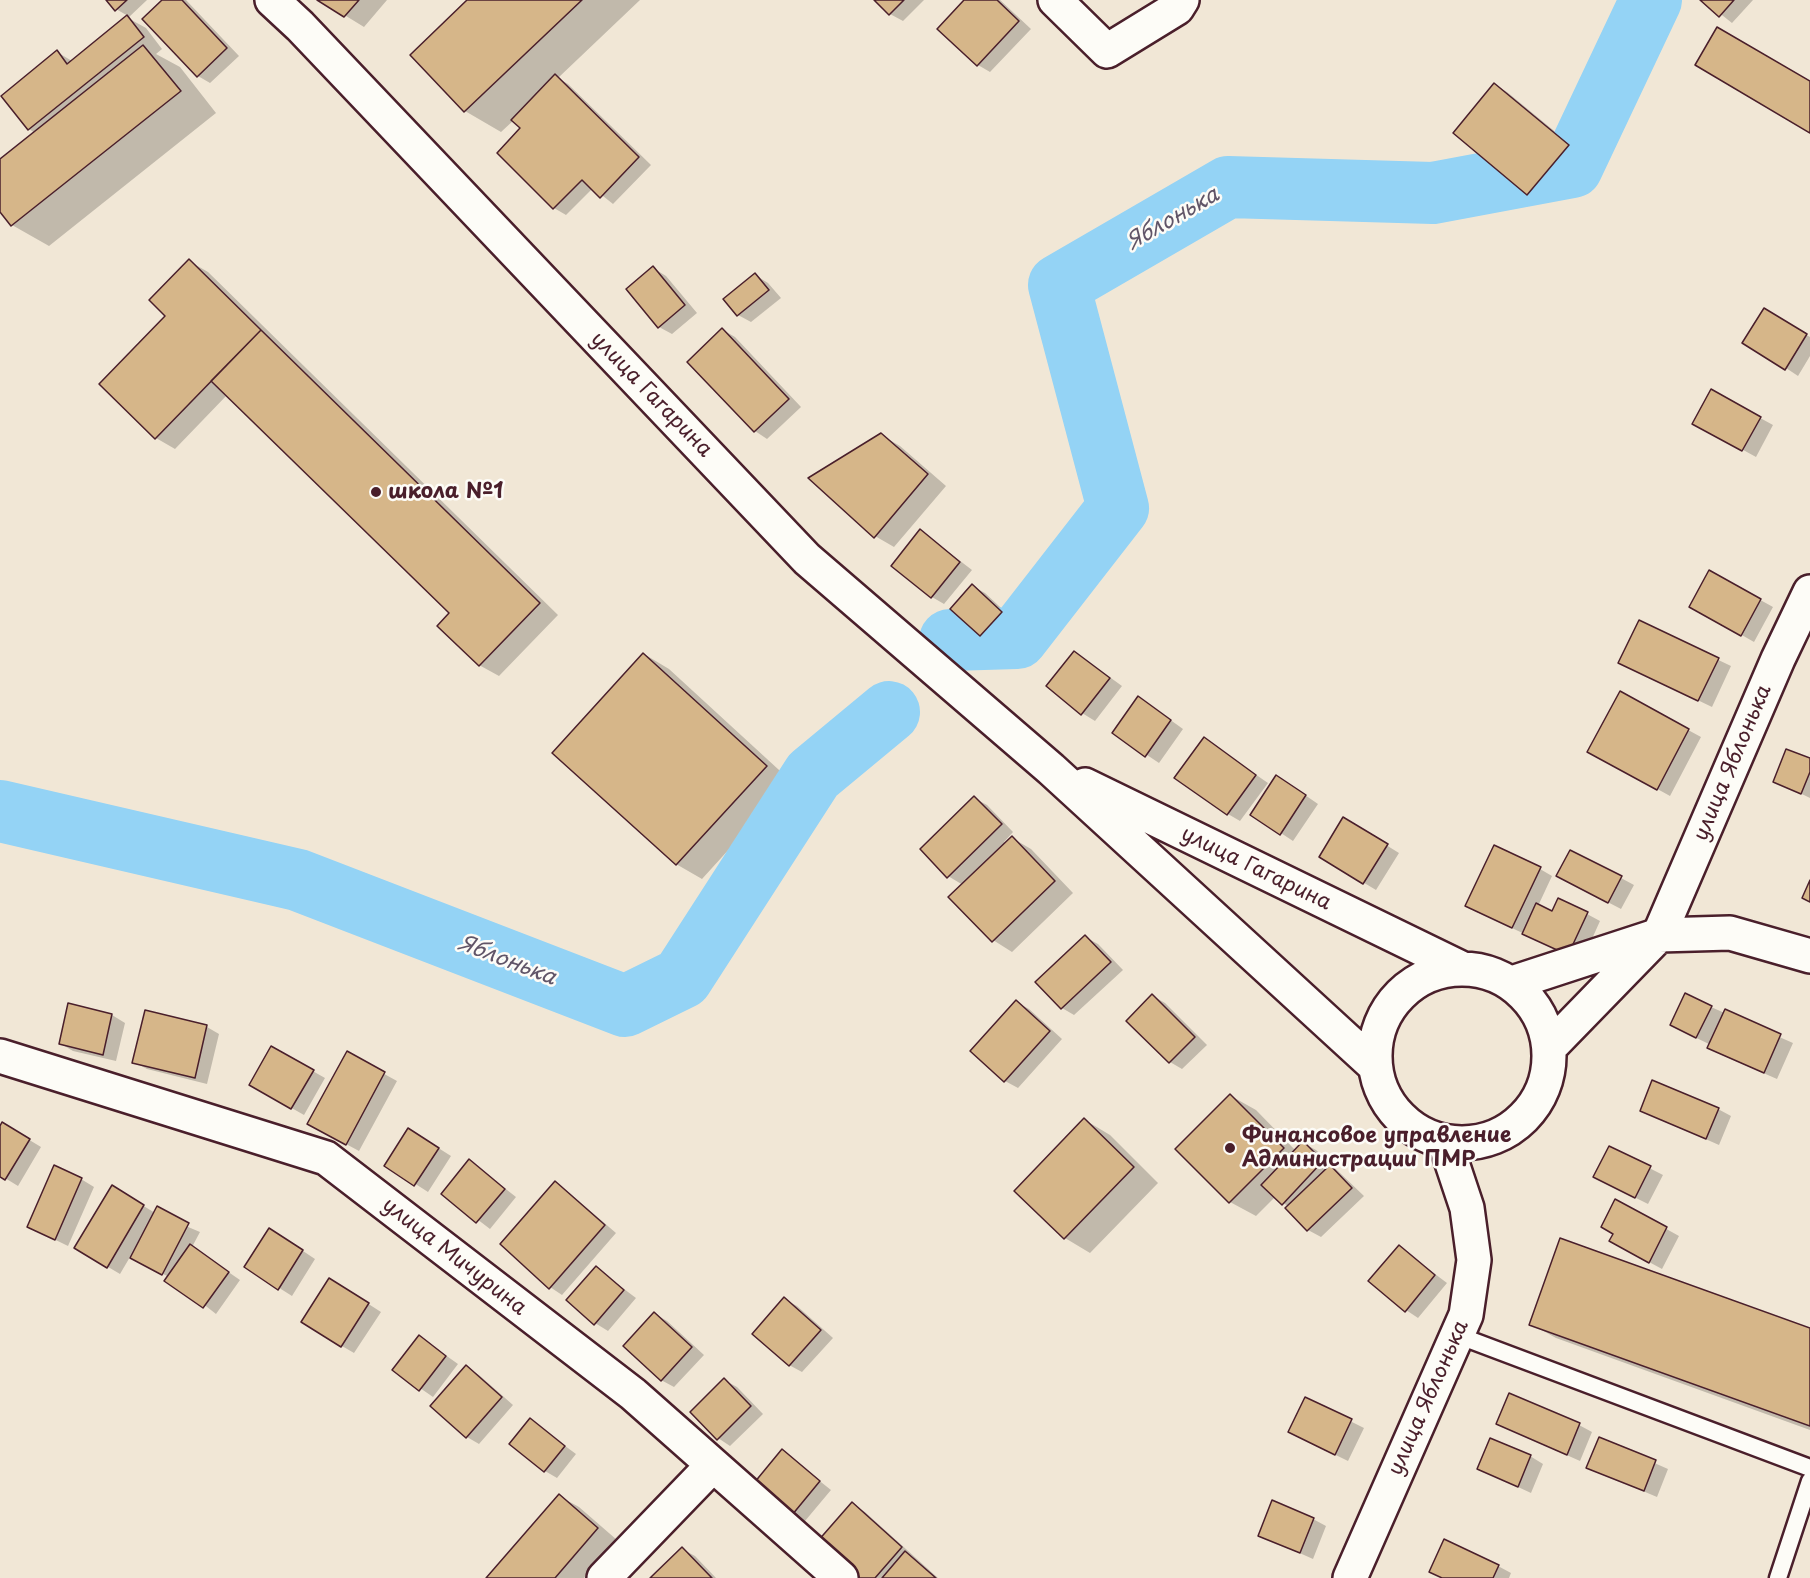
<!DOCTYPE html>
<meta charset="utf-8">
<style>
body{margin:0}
canvas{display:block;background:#f1e7d6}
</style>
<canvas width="1810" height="1578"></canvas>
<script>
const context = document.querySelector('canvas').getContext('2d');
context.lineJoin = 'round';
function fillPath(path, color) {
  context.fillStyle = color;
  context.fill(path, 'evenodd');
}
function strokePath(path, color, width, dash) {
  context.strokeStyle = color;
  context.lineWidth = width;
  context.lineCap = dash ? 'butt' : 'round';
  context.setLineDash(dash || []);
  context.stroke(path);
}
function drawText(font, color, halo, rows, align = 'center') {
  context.font = font + ' "Playpen Sans",sans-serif';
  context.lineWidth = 5;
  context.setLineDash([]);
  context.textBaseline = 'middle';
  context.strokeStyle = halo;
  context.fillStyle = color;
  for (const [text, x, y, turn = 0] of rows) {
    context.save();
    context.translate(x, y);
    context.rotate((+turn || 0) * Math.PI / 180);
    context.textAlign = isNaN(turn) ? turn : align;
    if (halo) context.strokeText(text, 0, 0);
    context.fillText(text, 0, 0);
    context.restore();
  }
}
const shadow = new Path2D(`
 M108,0h39l-19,18 18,10 16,21 -6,5 24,13 36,46 -167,133 -37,-21 -12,-15v-49l35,-28 -6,-4 -26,-33 54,-44 15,9 56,-45 -12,-7z
 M165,0h21l53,56 -29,27 -12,-7z
 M320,0h67l-23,27z
 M470,0h170l-82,78 10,6 83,81 -38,39 -20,-16 -27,27 -12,-7 -32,-80 -8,-8 -13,12 -36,-21 -53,-56z
 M876,0h48l-21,21 -13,-7z
 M966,0h34l31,29 -41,43 -12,-7z
 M1703,0h50l-21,23z
 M1495,85l12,7 74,61 -40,48 -13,-7 -73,-61z
 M189,261l19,11 350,343 -59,61 -20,-11 -28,-52 -223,-219 -53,55 -19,-11 12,-122z
 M653,268l13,8 31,37 -25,21 -13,-7z
 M755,275l13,8 13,15 -30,24 -13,-7 -13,-15z
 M1764,310l46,27v19l-12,20 -12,-8z
 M723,330l12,7 66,70 -34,32 -12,-8z
 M1711,391l62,34 -17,32 -62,-34z
 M881,435l19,11 46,40 -52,61 -19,-11z
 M921,531l51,39 -28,34 -12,-7z
 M1710,572l63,35 -19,35 -63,-36z
 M972,586l13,7 29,27 -20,22 -13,-7z
 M1639,622l92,44 -19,41 -79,-38z
 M1075,652l47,34 -27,35 -13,-8z
 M644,654l25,15 122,112 -89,98 -26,-15z
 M1620,693l81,44 -31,59 -81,-45z
 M1151,706l32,23 -24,34 -45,-30z
 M1204,739l64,44 -28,38 -12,-7z
 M1810,760v38l-35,-17z
 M1289,784l29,20 -25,37 -41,-27z
 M974,798l13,7 26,27 -9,10 2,2 6,-6 19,11 42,44 -61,59 -19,-12 -30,-55 -15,-9z
 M1344,819l55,34 -23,37 -55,-33z
 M1540,869l12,7 -14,30 15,7 34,1 13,7 -18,40 -102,-48z
 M1621,878l13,7 -13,24 -50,-26z
 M1085,937l13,7 25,26 -49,45 -12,-7z
 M1153,996l12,7 42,42 -25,24 -12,-7z
 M1016,1002l13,7 33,30 -44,49 -13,-7z
 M70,1005l42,10 13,8 -9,38 -43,-10 -12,-7z
 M1711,1007l82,36 -16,36 -55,-24 -13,-7 2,-3 -27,-13z
 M146,1012l61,15 12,7 -12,50 -60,-15 -13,-7z
 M272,1048l53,30 -21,37 -53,-30z
 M348,1054l49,27 -38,70 -50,-27z
 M1231,1096l25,14 40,41 7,-8 13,7 48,46 -43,41 -13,-7 -19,-23 -14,-10 -19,19 -26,-14 -53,-53z
 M1718,1109l13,7 -12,29 -77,-34z
 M1085,1120l25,15 48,48 -68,70 -25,-15z
 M3,1124l38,23 -23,39 -18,-11v-46z
 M421,1137l30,19 -23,36 -42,-27z
 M1610,1148l53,27 -15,29 -40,-20z
 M470,1161l46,36 -26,32 -47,-36z
 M81,1179l13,8 -26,59 -39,-19z
 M555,1183l12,8 49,42 -54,62 -12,-8z
 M113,1187l42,26 45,19 -8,15 48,33 -24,34 -47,-37 -39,-20 -10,17 -44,-26z
 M1616,1201l63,35 -17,33 -39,-21 -8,-15z
 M282,1237l33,22 -23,37 -46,-29z
 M1399,1247l48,36 -29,35 -12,-8z
 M596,1268l40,30 -28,33 -13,-8z
 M342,1287l39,25 -27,41 -12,-7z
 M784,1299l13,7 36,32 -31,34 -13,-7z
 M655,1314l12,7 37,34 -30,32 -13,-7z
 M1531,1324l279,6v100l-254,-92z
 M420,1337l38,27 -25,33 -39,-27z
 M467,1367l12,8 34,30 -34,39 -12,-7z
 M724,1380l13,7 26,27 -33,32 -12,-8z
 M1306,1399l58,29 -16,33 -45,-22z
 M530,1420l46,34 -19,24 -12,-7z
 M1497,1424l82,1 13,7 -12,29z
 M1600,1439l68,30 -11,28 -69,-29z
 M782,1451l49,39 -26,31 -13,-7z
 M1530,1456l13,8 -12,29 -52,-24z
 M559,1496l20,11 38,33 -33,38h-96z
 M853,1504l12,8 73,66h-79z
 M1313,1519l13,7 -13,33 -54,-24z
 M682,1549l13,7 21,22h-64z
 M1498,1566l13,7 -2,5h-66z`);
const river = new Path2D(`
 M950,640l67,-2 101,-130 -59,-223 169,-98 205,6 139,-26 79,-167
 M0,811l298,69 327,126 57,-28 131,-203 76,-63`);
const building = new Path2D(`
 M106,0h21l-12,11z
 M162,0h20l45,48 -30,29 -55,-58z
 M317,0h42l-15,17z
 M467,0h115l-118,112 -54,-57z
 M874,0h30l-15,15z
 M964,0h33l22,21 -42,45 -40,-37z
 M1700,0h34l-15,17z
 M127,15l17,22 -116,93 -27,-34 56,-46 10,14z
 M1717,27l93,54v52l-115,-68z
 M143,45l38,46 -170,135 -11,-14v-53z
 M555,74l84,83 -39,41 -18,-18 -29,29 -56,-56 23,-25 -9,-8z
 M1494,83l75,62 -42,50 -74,-62z
 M189,259l72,71 -106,109 -56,-55 66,-68 -16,-16z
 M653,266l32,39 -27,23 -32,-39z
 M755,273l14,17 -32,26 -14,-17z
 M1764,308l43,26 -22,36 -43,-27z
 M722,328l67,71 -35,33 -67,-70z
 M261,330l279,273 -61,63 -42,-40 12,-13 -238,-232z
 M1711,389l50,28 -19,34 -50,-27z
 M881,433l47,41 -54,64 -66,-60z
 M920,529l40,33 -29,36 -40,-32z
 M1709,570l52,29 -20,37 -52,-29z
 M972,584l30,28 -22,24 -30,-27z
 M1639,620l80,38 -21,43 -80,-38z
 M1074,651l36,27 -29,37 -35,-29z
 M643,653l124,113 -91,99 -124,-112z
 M1620,691l69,38 -32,61 -70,-38z
 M1138,696l33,24 -26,37 -33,-24z
 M1204,737l52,38 -29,40 -53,-37z
 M1786,749l24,9v14l-9,22 -28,-12z
 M1276,775l30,20 -26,40 -30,-20z
 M974,796l28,28 -55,54 -27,-29z
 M1343,817l45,27 -25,40 -44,-27z
 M1012,836l43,45 -63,61 -44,-45z
 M1494,845l47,22 -29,61 -47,-22z
 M1570,850l52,26 -14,27 -52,-27z
 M1810,880v22l-8,-4z
 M1558,898l30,14 -20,43 -46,-21 14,-31 16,8z
 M1085,935l26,27 -50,47 -26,-27z
 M1685,993l27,13 -16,32 -26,-13z
 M1152,994l43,43 -26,26 -43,-42z
 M1016,1000l34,31 -46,51 -34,-31z
 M68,1003l44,11 -9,41 -44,-11z
 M1725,1009l56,25 -17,39 -57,-25z
 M145,1010l62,15 -12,53 -63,-15z
 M271,1046l43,24 -23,39 -42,-24z
 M347,1051l38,21 -39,73 -39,-21z
 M1652,1080l67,28 -13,31 -66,-28z
 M1230,1094l54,54 -55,55 -54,-54z
 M1084,1118l50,49 -70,72 -50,-48z
 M2,1122l28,17 -25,41 -5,-3v-51z
 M408,1128l31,20 -25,38 -30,-20z
 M1303,1141l20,20 -41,44 -21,-20z
 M1609,1146l42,20 -16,32 -42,-21z
 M469,1159l36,30 -29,34 -35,-29z
 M54,1165l28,13 -27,62 -28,-13z
 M1330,1165l22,23 -45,43 -22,-23z
 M555,1181l50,44 -56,64 -49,-45z
 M112,1185l32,20 -37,63 -33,-20z
 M1615,1199l52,28 -18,36 -40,-22 4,-7 -12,-7z
 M157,1206l32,17 -27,52 -32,-17z
 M269,1228l34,22 -25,40 -34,-23z
 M1560,1238l250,90v98l-281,-101z
 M190,1244l39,28 -26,36 -39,-27z
 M1399,1245l36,30 -30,37 -37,-31z
 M596,1266l28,24 -30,35 -28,-25z
 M329,1278l40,25 -28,44 -40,-25z
 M784,1297l37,33 -32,36 -37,-32z
 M654,1312l38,35 -31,34 -38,-35z
 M419,1335l27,21 -27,35 -27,-21z
 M466,1365l36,32 -36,41 -36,-32z
 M724,1378l27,28 -34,34 -27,-28z
 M1509,1393l71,30 -13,32 -71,-31z
 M1305,1397l47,22 -17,36 -47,-23z
 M530,1418l35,28 -21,26 -35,-28z
 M1599,1437l57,23 -12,31 -58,-23z
 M1490,1438l41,17 -13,32 -41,-18z
 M782,1449l38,32 -28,34 -38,-32z
 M559,1494l39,34 -43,50h-69z
 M1272,1500l42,18 -14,35 -42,-17z
 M852,1502l50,45 -27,31h-18l-40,-36z
 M1444,1539l55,26 -6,13h-51l-13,-6z
 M682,1547l30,31h-62z
 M905,1551l31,27h-54z`);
const lane = new Path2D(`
 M1457,1335l353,133
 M1778,1578l32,-97`);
const street = new Path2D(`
 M1055,0l52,51 70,-43 5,-8
 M1659,935l119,-276 32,-67
 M0,1056l326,102 307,236 208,184
 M604,1578l109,-113
 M1350,1578l116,-263 8,-55 -7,-52 -22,-66`);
const secondary = new Path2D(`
 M272,0l28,26 507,533 244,210 324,297
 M1085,785l376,183
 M1375 1056a87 87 0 1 1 174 0a87 87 0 1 1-174 0Z
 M1512,983l147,-48 71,-2 80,23
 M1550,1047l106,-109`);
const markers = [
 [376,492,6,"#4a1f2b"],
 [1230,1148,6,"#4a1f2b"]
];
const streetNames = [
 ["улица Гагарина",651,395,46],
 ["улица Яблонька",1733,763,-67],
 ["улица Гагарина",1256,869,26],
 ["улица Мичурина",454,1257,38],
 ["улица Яблонька",1429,1398,-66]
];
const poiNames = [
 ["школа №1",388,492],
 ["Финансовое управление",1242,1136],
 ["Администрации ПМР",1242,1160]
];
const waterNames = [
 ["Яблонька",1173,219,-30],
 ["Яблонька",507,961,21]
];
fillPath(shadow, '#0003');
strokePath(river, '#94d3f5', 62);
fillPath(building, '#d6b689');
strokePath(building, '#4a1f2b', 1.5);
strokePath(lane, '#4a1f2b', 21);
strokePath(street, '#4a1f2b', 38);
strokePath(secondary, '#4a1f2b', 38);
strokePath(lane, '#fdfcf7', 16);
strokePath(street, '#fdfcf7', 33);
strokePath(secondary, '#fdfcf7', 33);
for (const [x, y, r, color] of markers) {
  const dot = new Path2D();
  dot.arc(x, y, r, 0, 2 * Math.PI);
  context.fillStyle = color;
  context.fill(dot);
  strokePath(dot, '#fdfcf7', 2);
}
drawText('21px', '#4a1f2b', '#fdfcf7', streetNames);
drawText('bold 21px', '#4a1f2b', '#fdfcf7', poiNames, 'left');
drawText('italic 22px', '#605568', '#fdfcf7', waterNames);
</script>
